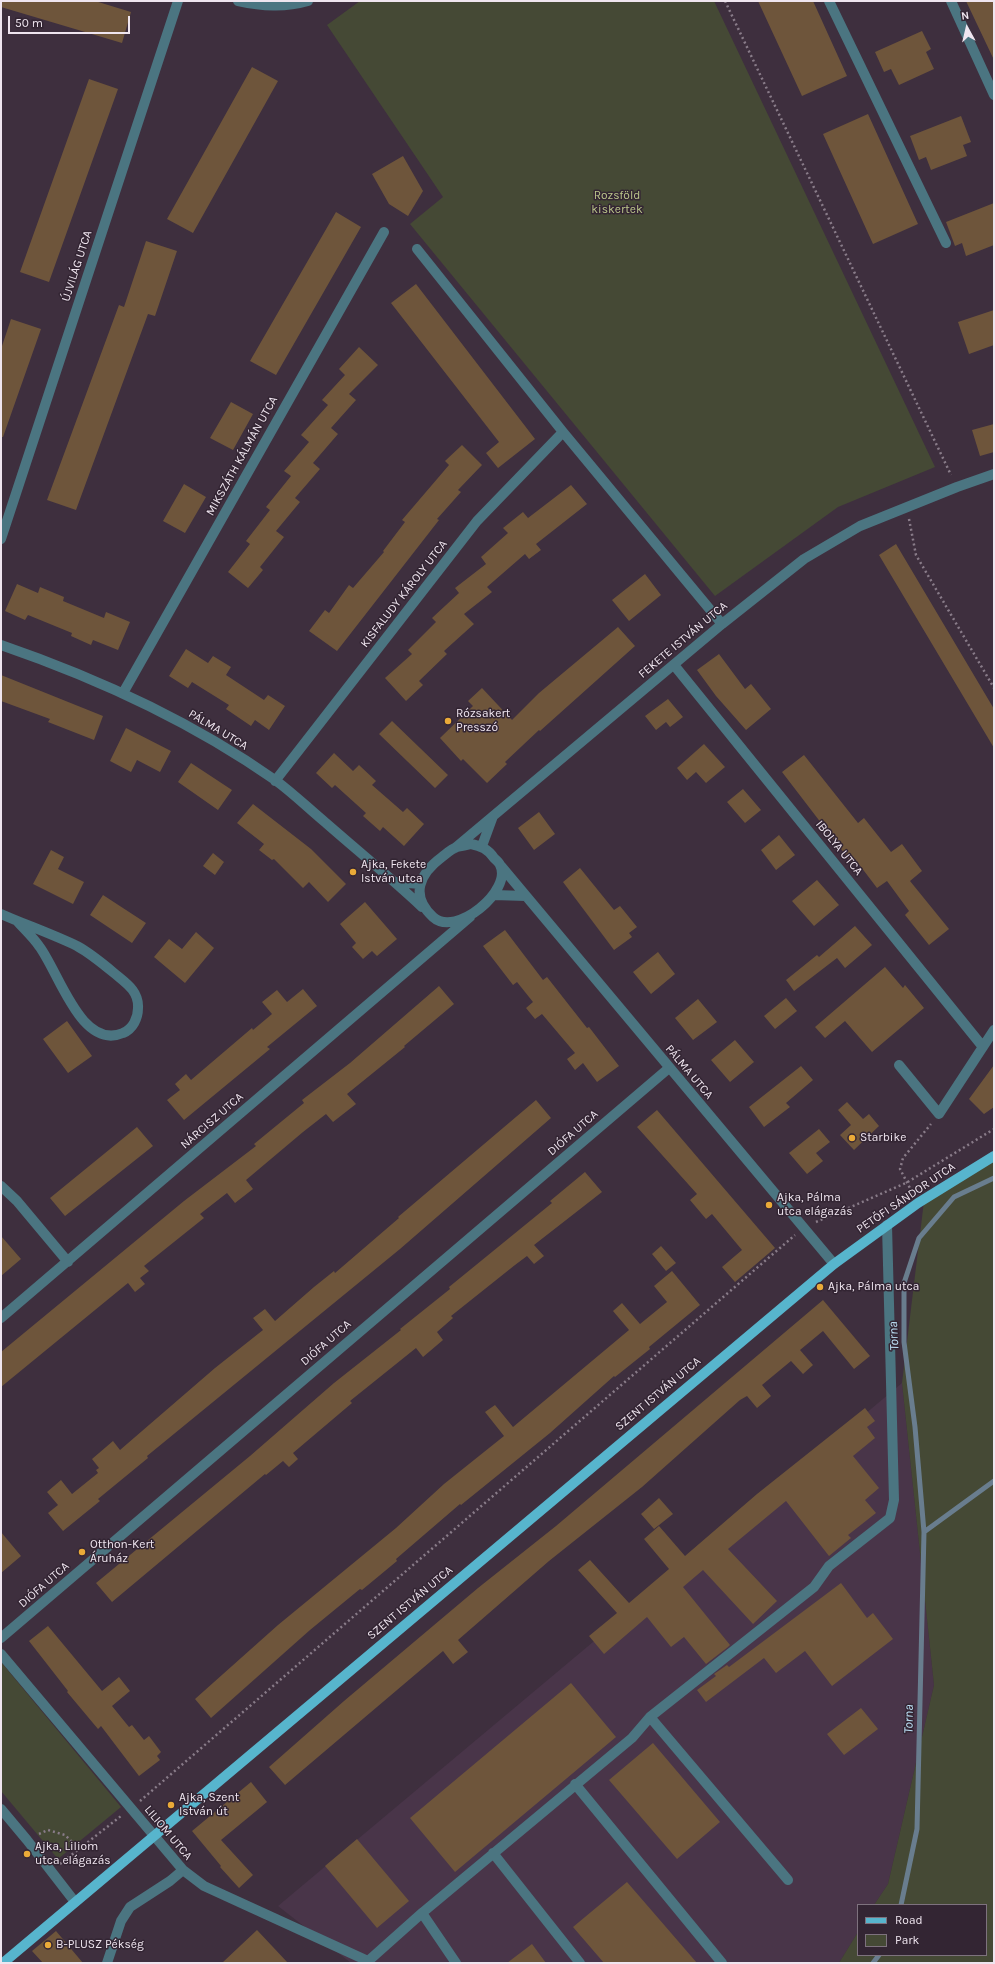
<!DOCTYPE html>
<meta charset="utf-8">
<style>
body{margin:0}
#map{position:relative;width:995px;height:1964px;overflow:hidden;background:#3e2f3e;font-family:Karla,sans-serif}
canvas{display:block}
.frame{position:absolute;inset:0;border:2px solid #efe5ef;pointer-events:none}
.legend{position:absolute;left:857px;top:1904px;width:130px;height:52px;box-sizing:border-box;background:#332533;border:1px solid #7e727e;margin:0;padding:5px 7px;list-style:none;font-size:12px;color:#efe5ef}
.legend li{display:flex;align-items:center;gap:8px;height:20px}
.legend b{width:20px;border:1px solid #7e727e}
.north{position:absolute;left:947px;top:8px;width:40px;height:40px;-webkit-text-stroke:3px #332533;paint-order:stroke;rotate:352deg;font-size:11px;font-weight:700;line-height:16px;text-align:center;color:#efe5ef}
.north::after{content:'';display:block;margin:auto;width:14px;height:18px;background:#efe5ef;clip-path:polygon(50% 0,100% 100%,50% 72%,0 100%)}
.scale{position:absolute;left:8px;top:16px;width:122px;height:18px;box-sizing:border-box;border:2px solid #efe5ef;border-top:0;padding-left:5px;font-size:12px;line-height:14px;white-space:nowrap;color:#efe5ef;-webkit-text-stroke:3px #332533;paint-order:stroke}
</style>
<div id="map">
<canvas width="995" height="1964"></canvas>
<div class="frame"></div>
<ul class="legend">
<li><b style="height:5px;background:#57b5cd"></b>Road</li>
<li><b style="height:11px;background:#454935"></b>Park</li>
</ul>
<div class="north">N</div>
<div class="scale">50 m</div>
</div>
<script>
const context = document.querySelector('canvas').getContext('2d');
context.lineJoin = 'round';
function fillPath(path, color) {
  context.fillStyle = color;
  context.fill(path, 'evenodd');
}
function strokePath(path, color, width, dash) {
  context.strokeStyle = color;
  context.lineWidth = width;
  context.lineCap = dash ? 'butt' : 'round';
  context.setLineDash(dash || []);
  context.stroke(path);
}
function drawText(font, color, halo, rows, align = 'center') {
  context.font = font + ' Karla,sans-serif';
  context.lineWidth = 3;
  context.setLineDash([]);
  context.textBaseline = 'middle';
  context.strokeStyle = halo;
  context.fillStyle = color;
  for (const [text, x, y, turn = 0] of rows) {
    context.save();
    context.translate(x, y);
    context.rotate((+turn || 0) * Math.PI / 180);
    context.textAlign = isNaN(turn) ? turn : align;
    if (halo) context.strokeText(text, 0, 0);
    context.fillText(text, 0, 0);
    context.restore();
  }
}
const built = new Path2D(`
 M902,1383l32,302 -46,199 -14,21h-16v27l-19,31h-488l-73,-57z`);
const green = new Path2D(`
 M360,1h354l221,466 -97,40 -123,89 -305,-372 33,-27 -116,-172z
 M994,1160v803h-155l19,-31v23h128v-50h-112l14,-21 46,-199 -32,-302 22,-182z
 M1,1662l120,145 -63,52 -57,-68z`);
const stream = new Path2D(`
 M924,1532l70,-51
 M901,1905l16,-76 7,-297 -9,-105 -11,-85v-59l15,-45 35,-41 40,-19
 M873,1963l6,-8`);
const building = new Path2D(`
 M1,1h94l36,11 -9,31 -121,-36z
 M758,1h55l34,75 -45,20z
 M966,1h28v59z
 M922,31l9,18 -5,3 8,17 -35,16 -8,-16 -7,3 -9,-20z
 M252,67l26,14 -85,152 -26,-14z
 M89,79l29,10 -69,193 -29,-10z
 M868,114l50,110 -45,20 -50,-110z
 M961,116l10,26 -8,3 4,11 -36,14 -5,-13 -7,3 -9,-24z
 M403,156l20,35 -15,25 -19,-12 -17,-30z
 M994,203v42l-28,11 -4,-13 -7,3 -9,-24z
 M336,212l25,15 -85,148 -26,-14z
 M146,241l31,10 -22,65 -7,-2 -72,196 -29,-10 72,-195 5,2z
 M416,284l119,155 -37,29 -12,-15 13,-11 -108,-139z
 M994,310v35l-25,9 -11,-32z
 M11,319l30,10 -38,108h-2v-88z
 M359,347l19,18 -29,29 7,6 -25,28 7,6 -25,29 7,6 -25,29 5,4 -24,29 8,6 -24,30 3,3 -15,18 -20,-16 22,-28 -4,-3 24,-31 -4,-3 25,-31 -7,-5 25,-29 -8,-7 27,-30 -6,-5 23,-25 -6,-6z
 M231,402l22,12 -20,36 -23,-12z
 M994,424v28l-14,4 -8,-26z
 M462,445l20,20 -24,25 3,2 -24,27 2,1 -102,131 -28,-20 16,-21 4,3 20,-28 4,3 31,-36 -1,-1 22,-29 -3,-2 47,-55 -4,-4z
 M184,484l22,13 -21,36 -22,-12z
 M571,485l16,19 -51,40 5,6 -12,9 -4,-5 -38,33 5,5 -28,22 10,10 -30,27 3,3 -28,27 4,4 -17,16 -21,-23 27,-24 -4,-4 28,-28 -4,-4 27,-25 -4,-5 31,-24 -5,-7 27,-24 -5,-5 20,-16 5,6z
 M896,544l98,165v39l-115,-193z
 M645,574l16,21 -32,26 -17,-21z
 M17,584l21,9 2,-6 24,10 -1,4 41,17 2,-6 24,10 -12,28 -25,-10 -2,5 -20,-9 1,-3 -44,-18 -3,5 -20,-9z
 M618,627l17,19 -95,85 -1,-1 -34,32 2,2 -20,19 -24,-24 -2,2 -21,-23 33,-32 -5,-5 14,-13 30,32 27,-27z
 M186,649l22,14 5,-7 18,11 -5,8 38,25 4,-5 17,11 -16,24 -14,-10 -4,6 -25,-17 3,-4 -37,-23 -4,6 -19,-12z
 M719,654l26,35 6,-5 20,25 -25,21 -30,-34 -19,-26z
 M1,675l102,41 -9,24 -46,-18 2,-3 -49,-18z
 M668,699l15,18 -13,10 -4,-5 -10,8 -11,-14z
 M392,721l56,54 -13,13 -56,-54z
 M126,728l45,23 -11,21 -23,-12 -6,12 -21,-11z
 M704,744l21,23 -19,16 -10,-11 -9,8 -10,-12z
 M334,753l19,18 6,-6 17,16 -4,4 31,27 4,-4 17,16 -20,22 -21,-19 -3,4 -17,-15 3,-3 -31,-28 -3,3 -16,-15z
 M804,755l54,68 6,-5 27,34 11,-8 20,27 -12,10 39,48 -20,16 -24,-30 4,-4 -22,-30 -10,7 -22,-29 -4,3 -69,-90z
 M191,763l41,27 -14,20 -40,-28z
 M743,789l18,21 -16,13 -18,-21z
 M253,804l58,45 35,35 -18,18 -19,-20 -6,6 -29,-29 -2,1 -13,-10 5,-6 -27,-21z
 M539,812l16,22 -21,16 -16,-22z
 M779,835l16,20 -19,15 -15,-20z
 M51,850l13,7 -6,12 26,13 -11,22 -40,-20z
 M213,853l11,9 -9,13 -12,-9z
 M580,868l34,42 6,-4 17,21 -8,6 3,4 -18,13 -51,-68z
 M817,880l22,25 -25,21 -22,-25z
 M103,895l43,28 -14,20 -42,-28z
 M365,902l32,37 -20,17 -5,-5 -9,8 -11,-12 4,-4 -16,-19z
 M855,926l17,19 -27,23 -8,-10 -43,33 -8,-11 31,-25 2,2z
 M505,930l38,50 4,-3 40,51 2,-1 30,39 -22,16 -14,-19 -8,7 -8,-11 8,-6 -33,-39 -7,5 -9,-11 7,-6 -16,-20 -4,3 -30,-39z
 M196,932l18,16 -29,35 -31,-26 15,-18 13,10z
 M658,952l17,22 -24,20 -18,-22z
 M885,967l18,21 2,-3 19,23 -52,44 -27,-31 -20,17 -10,-11z
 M439,986l15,18 -50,42 1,1 -58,47 9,10 -23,18 -7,-8 -23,18 -57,48 7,9 -18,14 -8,-10 -27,21 4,4 -60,48 5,5 -9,7 5,6 -10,8 -7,-9 -127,104v-35l183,-151 72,-55 -2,-2 50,-41 -2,-3 48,-37z
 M303,989l14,17 -50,41 3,2 -86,71 -17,-20 13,-10 -5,-6 11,-10 5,6 61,-52 1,2 19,-16 -10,-12 15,-12 10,12z
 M786,998l11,13 -22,18 -11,-13z
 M698,999l19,23 -24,18 -18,-22z
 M67,1021l25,35 -24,17 -25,-34z
 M735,1040l19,22 -24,20 -19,-22z
 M994,1065v42l-10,7 -15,-15z
 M801,1066l12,14 -27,23 4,4 -26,20 -15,-20z
 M536,1100l15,18 -151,131 -253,207 1,2 -50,41 2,2 -37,30 -15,-18 10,-8 -11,-13 14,-12 11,14 26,-21 -2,-3 3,-2 -7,-9 21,-18 7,9 95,-82 48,-38 -10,-12 12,-9 10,12 39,-34 20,-16 1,2 64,-55 -1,-1z
 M847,1102l16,17 6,-5 10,12 -25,24 -14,-15 11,-10 -13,-15z
 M657,1110l118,138 -40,34 -13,-15 20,-17 -30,-36 -6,5 -16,-19 7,-6 -60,-67z
 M137,1127l16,19 -88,70 -15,-18z
 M819,1129l11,13 -14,11 7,8 -16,13 -18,-21z
 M585,1172l17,20 -68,53 10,11 -10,8 -7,-8 -12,9 -64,51 2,2 -16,14 6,8 -20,17 -7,-9 -66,53 2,2 -59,50 5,6 -9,8 -6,-6 -17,14 -1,-1 -153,128 -16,-19 154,-127 84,-73 67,-53 -1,-1 50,-40 -1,-2 103,-84 -2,-2z
 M1,1236l20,23 -20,17z
 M661,1246l15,17 -10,8 -14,-17z
 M672,1271l28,34 -51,42 1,2 -35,28 -1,-1 -64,57 -89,72 -1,-1 -64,55 1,2 -35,29 -2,-1 -50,41 -99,88 -16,-19 83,-74 118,-97 48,-44 60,-48 -19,-24 10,-7 18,22 116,-97 -16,-19 9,-8 18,21 27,-22 -13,-16z
 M823,1300l47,56 -16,13 -31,-38 -23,19 13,15 -10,9 -12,-13 -29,24 9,11 -14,12 -10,-12 -7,4 -98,87 -93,74 -91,79 10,12 -15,12 -10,-13 -158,134 -16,-18 75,-66 134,-113 78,-62z
 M865,1408l10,13 -8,6 8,11 -22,18 26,32 -14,12 11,13 -28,22 3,3 -22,18 -43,-55 -58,48 49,52 -24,23 -50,-54 -20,17 47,58 -2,2 -22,17 -22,-27 -13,10 -24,-30 -43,37 -15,-18 28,-23 -39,-43 12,-10 39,43 40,-34 -25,-30 15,-13 26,30 72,-62z
 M659,1498l14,16 -19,15 -13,-15z
 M1,1532l20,24 -20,17z
 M841,1583l26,35 6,-5 20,26 -61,47 -27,-35 -29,22 -12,-15 -58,44 -9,-12 19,-14 -2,-2 13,-9 2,2z
 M48,1626l54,65 17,-14 11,14 -18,15 17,21 3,-2 12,15 5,-4 12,16 -4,4 3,4 -21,16 -38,-50 -3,3 -31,-37 1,-1 -39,-50z
 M571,1683l45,54 -161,135 -45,-54z
 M861,1708l17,21 -34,26 -17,-21z
 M653,1743l67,79 -43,37 -68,-79z
 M251,1782l16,20 -46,38 32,35 -14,13 -19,-21 1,-1 -29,-35z
 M357,1839l52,62 -32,27 -52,-62z
 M627,1882l70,81h-93l-31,-36z
 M257,1930l31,33h-66z
 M56,1931l27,32h-40l-11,-12z
 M532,1944l14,19h-39z`);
const path = new Path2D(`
 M725,1l226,474
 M909,519l7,36 78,133
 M912,1192l-12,-23 3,-11 28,-34
 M816,1222l90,-39 88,-54
 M140,1801l655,-566
 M39,1834l9,-4 17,5 14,14
 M60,1864l61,-48`);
const minor = new Path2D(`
 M238,1c24,5 46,7 70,0
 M829,1l117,242
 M951,1l43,94
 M417,249l146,183 159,192
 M1,539l177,-538
 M1,645c96,33 190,76 274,135 18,13 34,29 51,43 32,28 65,55 96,84
 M674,665l309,382
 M123,693l261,-461
 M275,781l202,-260 86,-89
 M471,844c10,2 17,5 23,14 2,2 5,4 6,7 13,25 -44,73 -67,52 -23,-21 -14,-43 9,-60 4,-3 9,-8 15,-10 4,-1 10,-2 14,-3z
 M482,846l11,-30
 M455,848l267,-224 82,-65 56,-33 97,-39 37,-13
 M501,866l333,398
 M396,882l24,2
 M494,895l32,1
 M1,914c25,11 51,20 76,32 13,7 25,17 37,27 12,10 25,18 24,35 0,10 -5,21 -15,25 -42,18 -64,-61 -84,-87 -6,-9 -15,-17 -22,-25
 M899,1065l40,49 55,-84
 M1,1186l16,15 51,61
 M1,1318l469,-401
 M1,1638l668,-570
 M1,1654l182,216 21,16 164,75
 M650,1717l138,163
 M575,1784l147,179
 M1,1809l26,31 48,62
 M493,1853l87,110
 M422,1913l34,50
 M107,1963l14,-42 9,-14 40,-26 13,-11
 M366,1963l56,-50 210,-175 18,-21 164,-130 15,-21 61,-48 4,-18 -7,-275`);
const major = new Path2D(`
 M3,1963l831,-699 84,-61 76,-47`);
const markers = [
 [448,721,4,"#eaaa38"],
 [353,872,4,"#eaaa38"],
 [852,1138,4,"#eaaa38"],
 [769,1205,4,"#eaaa38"],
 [820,1287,4,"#eaaa38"],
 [82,1552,4,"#eaaa38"],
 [171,1805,4,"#eaaa38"],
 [27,1854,4,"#eaaa38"],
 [48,1945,4,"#eaaa38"]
];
const parkNames = [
 ["Rozsföld",617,196],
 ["kiskertek",617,210]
];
const streetNames = [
 ["ÚJVILÁG UTCA",77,266,-72],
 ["MIKSZÁTH KÁLMÁN UTCA",242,456,-61],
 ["KISFALUDY KÁROLY UTCA",404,594,-52],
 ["FEKETE ISTVÁN UTCA",683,640,-40],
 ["PÁLMA UTCA",218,730,31],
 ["IBOLYA UTCA",839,848,51],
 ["PÁLMA UTCA",689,1072,50],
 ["NÁRCISZ UTCA",212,1121,-41],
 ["DIÓFA UTCA",573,1133,-41],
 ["PETŐFI SÁNDOR UTCA",906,1198,-34],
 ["DIÓFA UTCA",326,1343,-41],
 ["SZENT ISTVÁN UTCA",658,1394,-40],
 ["DIÓFA UTCA",44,1585,-41],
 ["SZENT ISTVÁN UTCA",410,1603,-40],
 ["LILIOM UTCA",168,1833,50]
];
const poiNames = [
 ["Rózsakert",456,714],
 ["Presszó",456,728],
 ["Ajka, Fekete",361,865],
 ["István utca",361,879],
 ["Starbike",860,1138],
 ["Ajka, Pálma",777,1198],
 ["utca elágazás",777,1212],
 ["Ajka, Pálma utca",828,1287],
 ["Otthon-Kert",90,1545],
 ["Áruház",90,1559],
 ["Ajka, Szent",179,1798],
 ["István út",179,1812],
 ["Ajka, Liliom",35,1847],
 ["utca elágazás",35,1861],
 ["B-PLUSZ Pékség",56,1945]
];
const waterNames = [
 ["Torna",894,1336,-93],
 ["Torna",909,1719,-89]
];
fillPath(built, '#493549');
fillPath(green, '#454935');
strokePath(stream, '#697d8e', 5);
fillPath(building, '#6e553b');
strokePath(path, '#897c89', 2.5, [2, 3]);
strokePath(minor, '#4b7581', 10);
strokePath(major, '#57b5cd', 10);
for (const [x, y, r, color] of markers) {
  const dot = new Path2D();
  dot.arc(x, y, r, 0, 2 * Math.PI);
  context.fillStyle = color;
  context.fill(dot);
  strokePath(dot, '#332533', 1.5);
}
drawText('12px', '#bcc78b', '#332533', parkNames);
drawText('12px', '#efe5ef', '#332533', streetNames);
drawText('12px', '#efe5ef', '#332533', poiNames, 'left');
drawText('italic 13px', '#bde1f7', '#332533', waterNames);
</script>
